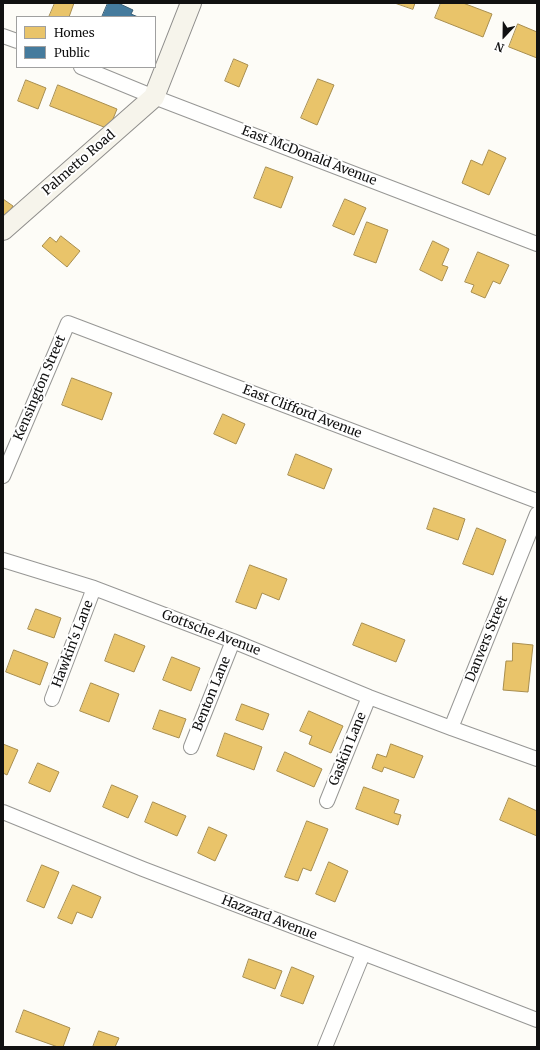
<!DOCTYPE html>
<style>
body{margin:0}
#map{position:relative;width:540px;height:1050px;overflow:hidden;background:#fdfcf7;font-family:Merriweather,serif}
canvas{display:block}
.frame{position:absolute;inset:0;border:4px solid #111;pointer-events:none}
.legend{position:absolute;left:16px;top:16px;width:140px;height:52px;box-sizing:border-box;background:#fff;border:1px solid #a0a0a0;margin:0;padding:5px 7px;list-style:none;font-size:12px;color:#111}
.legend li{display:flex;align-items:center;gap:8px;height:20px}
.legend b{width:20px;border:1px solid #a0a0a0}
.north{position:absolute;left:484px;top:16px;width:40px;height:40px;-webkit-text-stroke:3px #fff;paint-order:stroke;rotate:202deg;font-size:11px;font-weight:700;line-height:16px;text-align:center;color:#111}
.north::after{content:'';display:block;margin:auto;width:14px;height:18px;background:#111;clip-path:polygon(50% 0,100% 100%,50% 72%,0 100%)}
</style>
<div id="map">
<canvas width="540" height="1050"></canvas>
<div class="frame"></div>
<ul class="legend">
<li><b style="height:11px;background:#e9c46a"></b>Homes</li>
<li><b style="height:11px;background:#457b9d"></b>Public</li>
</ul>
<div class="north">N</div>
</div>
<script>
const context = document.querySelector('canvas').getContext('2d');
context.lineJoin = 'round';
function fillPath(path, color) {
  context.fillStyle = color;
  context.fill(path, 'evenodd');
}
function strokePath(path, color, width, dash) {
  context.strokeStyle = color;
  context.lineWidth = width;
  context.lineCap = dash ? 'butt' : 'round';
  context.setLineDash(dash || []);
  context.stroke(path);
}
function drawText(font, color, halo, rows, align = 'center') {
  context.font = font + ' Merriweather,serif';
  context.lineWidth = 4;
  context.setLineDash([]);
  context.textBaseline = 'middle';
  context.strokeStyle = halo;
  context.fillStyle = color;
  for (const [text, x, y, turn = 0] of rows) {
    context.save();
    context.translate(x, y);
    context.rotate((+turn || 0) * Math.PI / 180);
    context.textAlign = isNaN(turn) ? turn : align;
    if (halo) context.strokeText(text, 0, 0);
    context.fillText(text, 0, 0);
    context.restore();
  }
}
const homes = new Path2D(`
 M55,3h19l-5,14h-20z
 M395,3h20l-2,6z
 M441,3h22l29,11 -9,23 -48,-19z
 M518,24l19,8v26l-28,-11z
 M234,59l14,6 -9,22 -14,-6z
 M318,79l16,6 -17,40 -16,-7z
 M26,80l20,8 -8,21 -20,-8z
 M58,85l59,24 -8,20 -59,-23z
 M489,150l17,8 -17,37 -27,-12 9,-23 11,5z
 M266,167l27,10 -12,31 -27,-10z
 M3,199l10,7 -10,14z
 M345,199l21,9 -12,27 -21,-9z
 M367,222l21,8 -12,33 -22,-8z
 M61,236l19,15 -13,16 -25,-21 8,-9 6,5z
 M433,241l16,8 -7,16 6,2 -6,14 -22,-11z
 M478,252l31,13 -9,19 -7,-3 -8,17 -14,-6 3,-7 -9,-3z
 M72,378l40,15 -10,27 -40,-15z
 M223,414l22,10 -9,20 -22,-10z
 M296,454l36,15 -8,20 -36,-14z
 M434,508l31,11 -7,21 -31,-11z
 M477,528l29,12 -13,35 -30,-11z
 M250,565l37,14 -8,21 -17,-7 -6,16 -20,-7z
 M36,609l25,9 -7,20 -26,-9z
 M362,623l43,17 -9,22 -43,-17z
 M115,634l30,12 -11,26 -29,-11z
 M513,643l20,2 -5,47 -25,-2 3,-29h6z
 M14,650l34,13 -8,22 -34,-13z
 M172,657l28,11 -9,23 -28,-11z
 M91,683l28,11 -10,28 -29,-11z
 M242,704l27,10 -6,16 -27,-10z
 M160,710l26,9 -7,19 -26,-9z
 M309,711l34,15 -12,27 -22,-9 3,-8 -12,-5z
 M225,733l37,14 -8,23 -37,-14z
 M3,744l15,6 -11,25 -4,-2z
 M391,744l32,12 -9,22 -30,-11 -2,5 -10,-4 5,-14 9,3z
 M285,752l37,17 -8,18 -37,-16z
 M38,763l21,9 -9,20 -21,-9z
 M112,785l26,11 -10,22 -25,-11z
 M364,787l35,13 -5,13 7,2 -3,10 -42,-16z
 M509,798l28,13v25l-37,-16z
 M153,802l33,14 -9,20 -32,-14z
 M307,821l21,8 -17,42 -8,-3 -5,13 -13,-4z
 M209,827l18,8 -12,26 -17,-8z
 M329,862l19,9 -13,31 -19,-8z
 M42,865l17,7 -15,36 -17,-7z
 M73,885l28,12 -9,21 -15,-6 -5,12 -14,-6z
 M249,959l33,12 -7,18 -32,-12z
 M292,967l22,9 -11,28 -22,-8z
 M24,1010l46,18 -7,19h-5l-42,-15z
 M99,1031l20,7 -4,9h-22z`);
const public = new Path2D(`
 M108,3h10l15,7 -2,4 7,3h-36z`);
const street = new Path2D(`
 M3,36l14,5
 M81,67l73,30 383,147
 M3,476l65,-153 469,178
 M3,560l91,28 139,53 136,56 82,31 86,31
 M52,699l42,-111
 M451,728l86,-214
 M191,747l42,-106
 M327,801l42,-104
 M3,812l140,57 314,120 80,31
 M325,1047l38,-93`);
const secondary = new Path2D(`
 M3,230l151,-133 37,-94`);
const streetNames = [
 ["East McDonald Avenue",309,156,21],
 ["Palmetto Road",79,163,-41],
 ["Kensington Street",40,388,-67],
 ["East Clifford Avenue",302,412,21],
 ["Gottsche Avenue",211,633,21],
 ["Danvers Street",487,639,-68],
 ["Hawkin's Lane",73,644,-69],
 ["Benton Lane",212,694,-68],
 ["Gaskin Lane",348,749,-68],
 ["Hazzard Avenue",269,918,21]
];
fillPath(homes, '#e9c46a');
strokePath(homes, '#a88e4f', 1);
fillPath(public, '#457b9d');
strokePath(public, '#355b73', 1);
strokePath(street, '#979795', 16);
strokePath(secondary, '#8e8d8b', 22);
strokePath(street, '#fffffe', 14);
strokePath(secondary, '#f6f4eb', 20);
drawText('13px', '#111', '#fff', streetNames);
</script>
